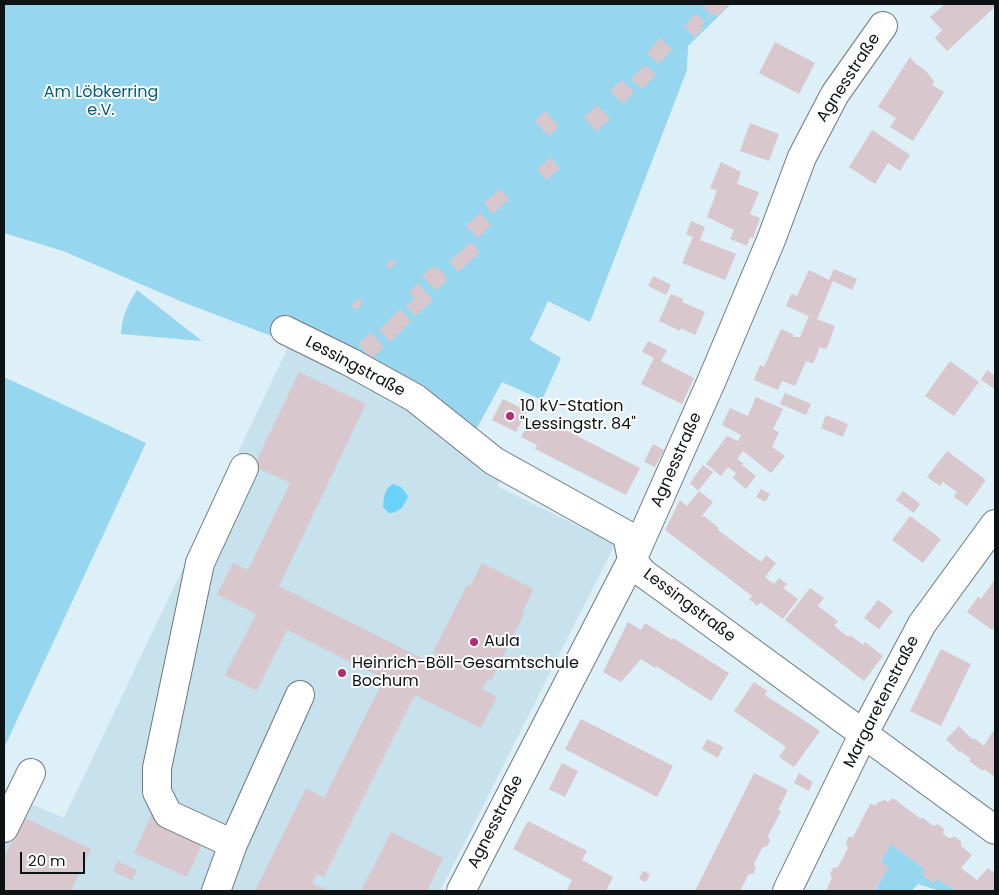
<!DOCTYPE html>
<meta charset="utf-8">
<style>
body{margin:0}
#map{position:relative;width:999px;height:895px;overflow:hidden;background:#ddeff7;font-family:Poppins,sans-serif}
canvas{display:block}
.frame{position:absolute;inset:0;border:5px solid #0d1315;pointer-events:none}
.scale{position:absolute;left:20px;top:852px;width:65px;height:22px;box-sizing:border-box;border:2px solid #0d1315;border-top:0;padding-left:6px;font-size:15px;line-height:18px;white-space:nowrap;color:#0d1315;-webkit-text-stroke:4px #fff;paint-order:stroke}
</style>
<div id="map">
<canvas width="999" height="895"></canvas>
<div class="frame"></div>
<div class="scale">20 m</div>
</div>
<script>
const context = document.querySelector('canvas').getContext('2d');
context.lineJoin = 'round';
function fillPath(path, color) {
  context.fillStyle = color;
  context.fill(path, 'evenodd');
}
function strokePath(path, color, width, dash) {
  context.strokeStyle = color;
  context.lineWidth = width;
  context.lineCap = dash ? 'butt' : 'round';
  context.setLineDash(dash || []);
  context.stroke(path);
}
function drawText(font, color, halo, rows, align = 'center') {
  context.font = font + ' Poppins,sans-serif';
  context.lineWidth = 4;
  context.setLineDash([]);
  context.textBaseline = 'middle';
  context.strokeStyle = halo;
  context.fillStyle = color;
  for (const [text, x, y, turn = 0] of rows) {
    context.save();
    context.translate(x, y);
    context.rotate((+turn || 0) * Math.PI / 180);
    context.textAlign = isNaN(turn) ? turn : align;
    if (halo) context.strokeText(text, 0, 0);
    context.fillText(text, 0, 0);
    context.restore();
  }
}
const built = new Path2D(`
 M290,343l90,42 122,93 -5,8 118,58 -175,347h-436v-47l20,-43 40,17z`);
const green = new Path2D(`
 M4,4h727l-43,42 -1,24 -97,252 -42,-21 -18,39 31,18 -19,42 -40,-18 -25,46 -76,-53 -111,-32 -105,-40 -122,-52 -59,-18z
 M137,290l65,51 -81,-7c1,-18 7,-30 16,-44z
 M4,377l142,66 -142,305z
 M891,844l34,25 -3,5 11,9 4,-4 18,11 -15,1 -22,-7 -6,7h-37l13,-24 -8,-4z`);
const water = new Path2D(`
 M393,484l8,3 7,9c-3,9 -8,17 -19,17l-6,-6c1,-10 1,-18 10,-23z`);
const building = new Path2D(`
 M705,4h24v1l-12,12 -2,-3 -3,2 -9,-10z
 M945,4h50v3l-48,44 -12,-13 7,-8 -12,-13z
 M696,13l9,9 -4,4 2,3 -8,8 -11,-10z
 M660,38l12,11 -13,15 -12,-11z
 M775,42l40,21 -16,31 -40,-21z
 M910,57l6,7 9,6 9,11 -2,4 12,7 -31,49 -23,-14 6,-9 -18,-11z
 M645,65l11,10 -14,14 -11,-10z
 M622,80l12,12 -11,12 -13,-13z
 M597,105l13,14 -13,12 -13,-13z
 M545,111l14,15 -10,10 -14,-15z
 M750,123l29,11 -10,27 -29,-10z
 M872,130l38,25 -10,16 -12,-8 -13,21 -26,-17z
 M550,157l10,11 -13,12 -10,-10z
 M721,162l20,10 -4,12 22,8 -9,22 10,4 -7,20 -3,-1 -3,9 -17,-7 4,-9 -27,-13 10,-26 -7,-3z
 M500,189l9,10 -16,15 -9,-11z
 M480,213l11,12 -13,13 -12,-12z
 M691,221l14,6 -5,13 36,14 -11,26 -43,-17 11,-26 -7,-3z
 M471,242l9,10 -22,20 -9,-10z
 M392,259l4,4 -6,6 -4,-4z
 M433,266l4,4 1,-2 10,11 -12,12 -14,-15z
 M834,269l23,10 -5,11 -19,-9 -16,38 18,7 -8,22 -3,1 -4,-2 -7,17 -7,-3 -11,25 -13,-5 -4,9 -24,-10 6,-15 4,2 17,-38 12,5 1,3h6l9,-21 -23,-10 5,-12 6,2 12,-26 20,10z
 M653,276l18,9 -5,10 -18,-9z
 M418,283l15,17 -17,16 -10,-10 9,-8 -6,-6z
 M671,294l12,5 -1,3 23,10 -10,23 -14,-7 -1,3 -21,-10z
 M359,298l4,5 -7,7 -5,-4z
 M400,309l11,12 -21,21 -11,-12z
 M371,332l13,15 -13,12 -13,-15z
 M648,341l19,9 -6,11 33,17 -12,26 -41,-20 13,-26 -12,-6z
 M950,361l29,21 -25,34 -29,-20z
 M987,370l8,6v13l-14,-9z
 M299,372l67,32 -87,182 152,77 5,-10 -3,-1 34,-67 3,1 12,-23 52,26 -12,24 2,1 -33,67 -3,-2 -6,10 15,8 -16,31 -66,-33 -91,182 -7,-3 -5,9 17,8h-74l51,-103 18,10 60,-119 -97,-49 -30,61 -32,-16 31,-61 -39,-20 16,-31 15,7 42,-87 -36,-17z
 M785,393l26,11 -5,11 -26,-11z
 M756,397l27,12 -10,20 6,3 -7,15 13,9 -14,17 -28,-22 -6,8 6,4 -1,2 14,11 -10,13 -13,-11 3,-5 -8,-6 -7,9 -15,-12 21,-28 11,5 3,-6 -19,-10 8,-17 18,8z
 M503,399l24,12 -11,21 -24,-12z
 M826,415l22,9 -5,13 -22,-9z
 M529,421l16,8 3,-8 92,47 -14,27 -91,-46 2,-4 -16,-8z
 M653,444l11,6 -9,17 -11,-5z
 M947,451l39,29 -19,26 -13,-9 3,-5 -14,-10 -3,4 -13,-9z
 M703,465l10,7 -15,19 -8,-8z
 M761,489l9,5 -5,8 -9,-5z
 M699,491l14,11 -12,15 3,-1 15,12 -1,2 43,32 5,-7 10,8 -11,14 9,7 5,-6 8,6 -4,4 15,11 -15,20 -23,-17 -2,4 -9,-7 3,-3 -87,-66 15,-30 7,6z
 M903,491l17,13 -6,9 -18,-13z
 M910,516l31,23 -18,24 -31,-23z
 M995,579v47l-3,4 -25,-18 11,-15 3,2z
 M810,588l14,10 -6,8 20,15 -4,5 15,11 1,-2 13,10 2,-3 18,14 -19,25 -79,-61z
 M878,600l15,11 -14,18 -15,-11z
 M628,622l13,8 4,-7 27,17 1,-2 56,35 -18,28 -55,-35 -1,2 -14,-9 -20,23 -18,-10z
 M941,649l30,15 -30,62 -31,-15z
 M754,682l13,9 -2,4 55,36 -26,36 -15,-10 7,-10 -52,-36z
 M581,719l92,47 -16,31 -92,-48z
 M959,726l13,13 2,-1 10,8 9,-15 2,2v44l-11,-8 -1,2 -14,-10 2,-2 -11,-8 -1,1 -13,-13z
 M707,739l16,8 -5,11 -16,-9z
 M562,763l16,8 -13,26 -16,-8z
 M754,773l34,17 -10,20 3,1 -13,25 2,5 -3,5 -5,2 -8,16 2,4 -3,6h-4l-9,17h-45z
 M799,773l14,9 -4,9 -15,-8z
 M893,798l28,21 2,-1 10,8 5,-2 6,5 -1,5 6,4 6,-1 6,4v5l11,9 -11,13 16,12 11,-12 7,5v18h-38l-20,-12 -4,4 -11,-9 3,-5 -34,-25 -11,19 9,4 -15,24h-48l6,-13 -2,-4 3,-6 5,-1 10,-19 -2,-5 2,-6h5l17,-33 6,1 2,-3 7,-2 3,2z
 M152,813l53,25 -18,39 -53,-24z
 M23,817l68,32 -20,42h-67v-33z
 M528,821l59,30 -5,9 31,17 -7,14h-36l-3,-1 5,-10 -59,-31z
 M391,832l52,26 -16,33h-66z
 M118,861l19,9 -5,10 -19,-8z
 M643,871l7,3 -4,8 -7,-3z`);
const minor = new Path2D(`
 M285,330l65,32 65,36 79,63 133,74 5,25 11,13 352,257
 M4,828l27,-55
 M233,844l-65,-30 -11,-22v-24l43,-205 44,-95
 M216,891l17,-47 67,-149
 M461,891l171,-331 80,-180 59,-140 31,-83 33,-63 48,-68
 M787,891l77,-158 58,-109 73,-100`);
const markers = [
 [510,416,5,"#b22d73"],
 [474,642,5,"#b22d73"],
 [342,673,5,"#b22d73"]
];
const streetNames = [
 ["Agnesstraße",849,78,-57],
 ["Lessingstraße",355,367,28],
 ["Agnesstraße",677,460,-66],
 ["Lessingstraße",689,606,37],
 ["Margaretenstraße",882,702,-63],
 ["Agnesstraße",496,822,-63]
];
const parkNames = [
 ["Am Löbkerring",101,93],
 ["e.V.",101,111]
];
const poiNames = [
 ["10 kV-Station",520,407],
 ["\"Lessingstr. 84\"",520,425],
 ["Aula",484,642],
 ["Heinrich-Böll-Gesamtschule",352,664],
 ["Bochum",352,682]
];
fillPath(built, '#c8e2ed');
fillPath(green, '#97d6ef');
fillPath(water, '#6bd3fa');
fillPath(building, '#d8c7cd');
strokePath(minor, '#6a7a80', 30);
strokePath(minor, '#fff', 28);
for (const [x, y, r, color] of markers) {
  const dot = new Path2D();
  dot.arc(x, y, r, 0, 2 * Math.PI);
  context.fillStyle = color;
  context.fill(dot);
  strokePath(dot, '#fff', 2);
}
drawText('16px', '#0d1315', '#fff', streetNames);
drawText('16px', '#045f79', '#fff', parkNames);
drawText('16px', '#0d1315', '#fff', poiNames, 'left');
</script>
